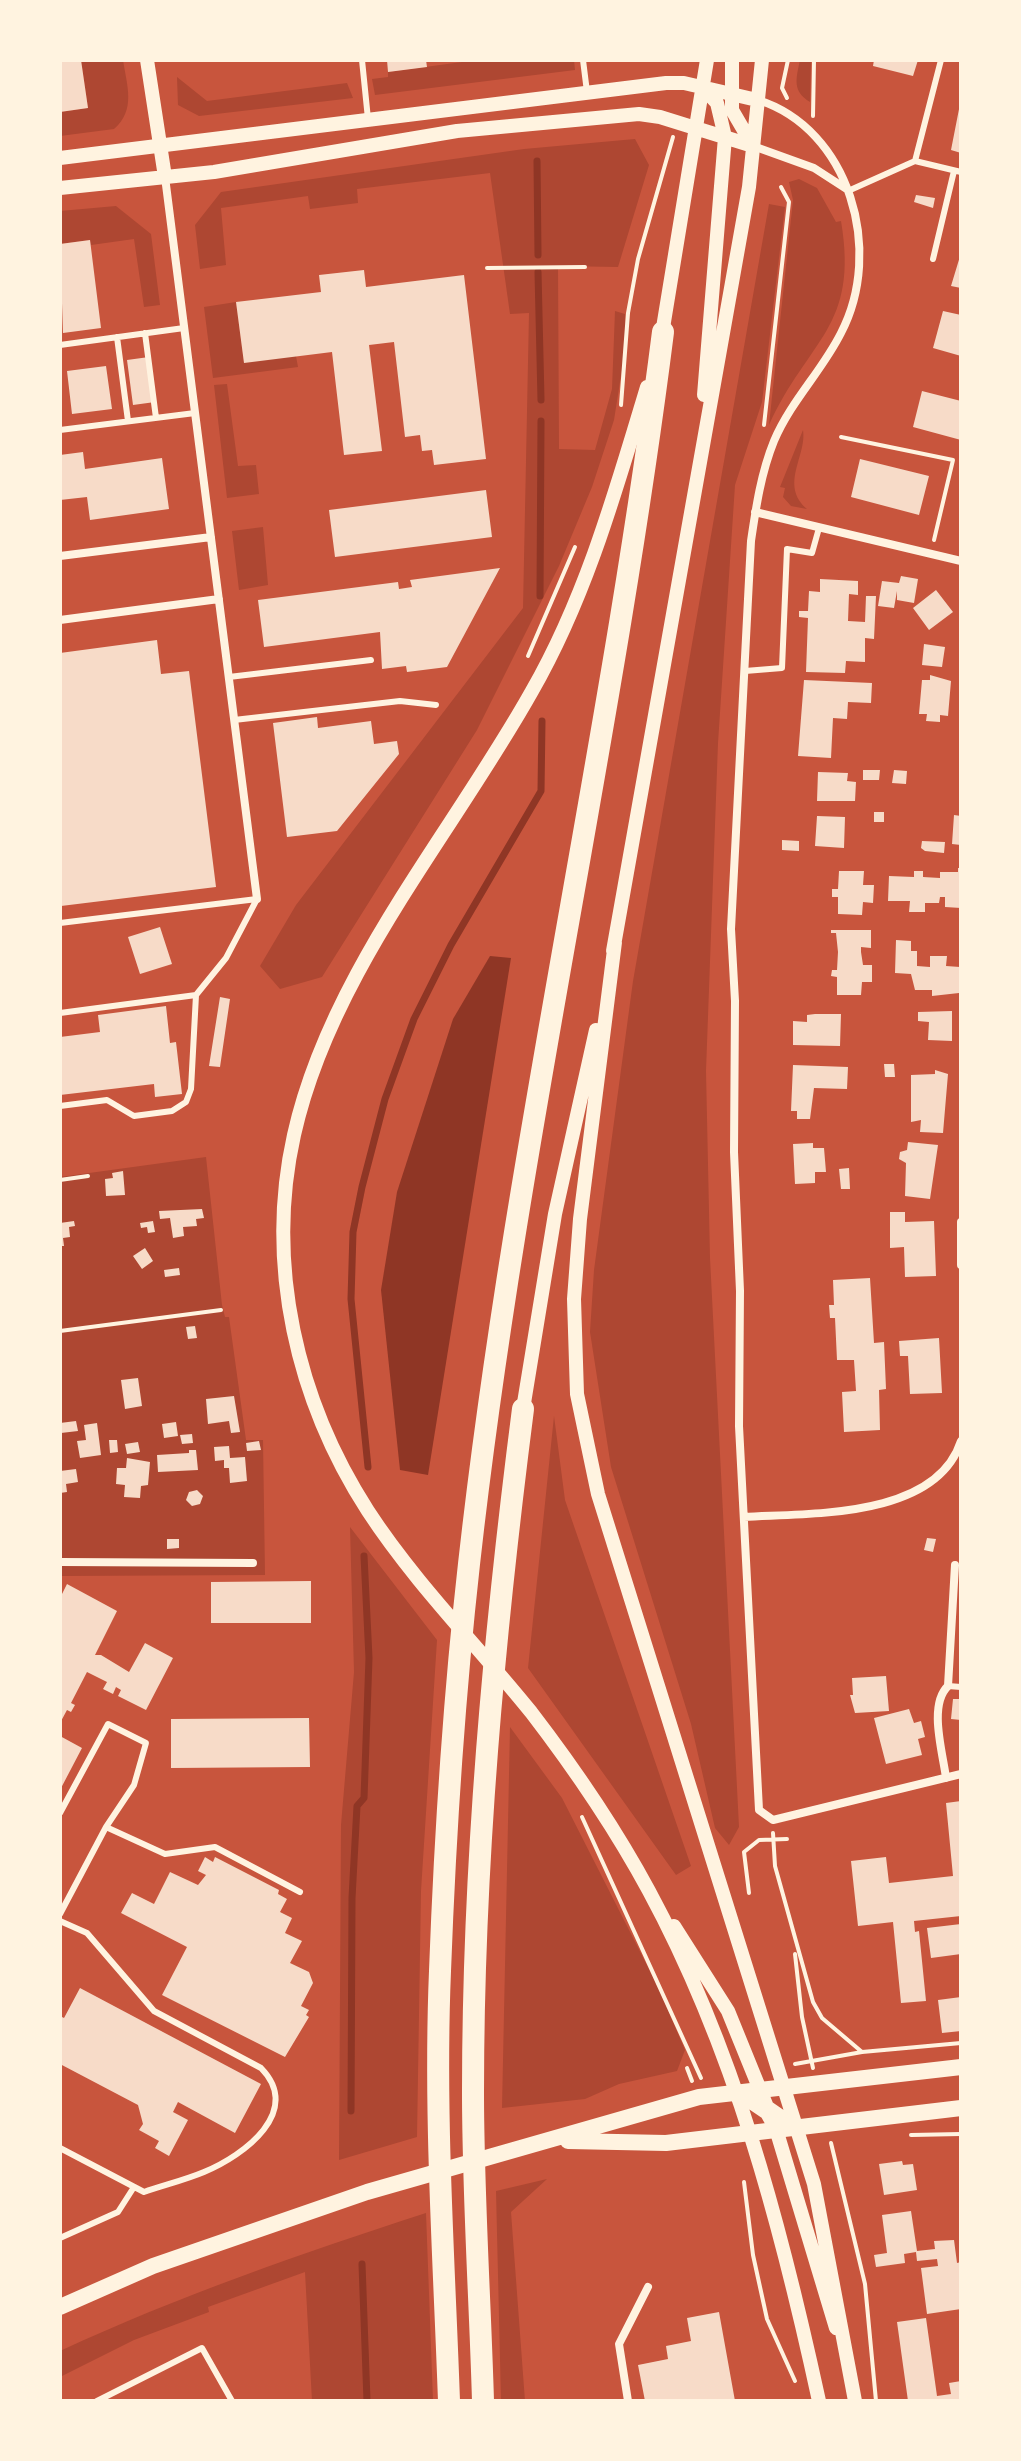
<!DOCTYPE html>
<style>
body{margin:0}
#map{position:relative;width:1021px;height:2461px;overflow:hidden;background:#c8553d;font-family:Commissioner,sans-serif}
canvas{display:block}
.frame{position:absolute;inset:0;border:62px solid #fff3e0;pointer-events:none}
</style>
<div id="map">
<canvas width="1021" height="2461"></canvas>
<div class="frame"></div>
</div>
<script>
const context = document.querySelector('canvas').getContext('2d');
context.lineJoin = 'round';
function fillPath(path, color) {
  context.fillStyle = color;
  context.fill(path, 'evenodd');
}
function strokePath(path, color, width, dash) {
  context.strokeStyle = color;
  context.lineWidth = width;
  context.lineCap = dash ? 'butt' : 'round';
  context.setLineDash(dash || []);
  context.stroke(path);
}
const green = new Path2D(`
 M81,60h42c4,26 13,50 -9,69l-54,7v-24l28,-4z
 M477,60h97l1,10 -200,25 -3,-16 16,-2v-5z
 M800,60h11l-1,42c-18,-11 -14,-23 -10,-42z
 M177,77l30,24 140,-18 6,15 -154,18 -21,-11z
 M635,139l14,26 -31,102 -60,-1 1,183 36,1 17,-61 3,-78 10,3v36l-11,70 -22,67 -33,79 -82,164 -155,247 -42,12 -20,-23 36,-61 227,-297 6,-295 -19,1 -20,-141 -133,16 1,14 -48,6 -2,-13 -87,12 5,57 -26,4 -5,-44 26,-33 303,-43z
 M799,179l18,9 19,34 5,-1c18,107 -33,118 -72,204l24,-225 -4,-18z
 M769,204l16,3 -23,195 -27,83 -17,258 -12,328 4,187 29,569 -10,18 -14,-17 -24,-104 -80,-257 -21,-135 4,-62 39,-289z
 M116,206l35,28 9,71 -16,2 -10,-68 -43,6 -1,-5 -30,4v-33z
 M236,302l8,60 52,-6 2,11 -85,11 -9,-71z
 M227,384l11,82 18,-1 3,29 -32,4 -13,-113z
 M803,430c4,26 -24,55 4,79l-16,-3 -8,-9 2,-9 -5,-1z
 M263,527l5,58 -29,5 -7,-59z
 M206,1157l16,148 3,12h4l17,123h17l2,135 -203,1 -2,4v-403z
 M554,1416l11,84 126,366 -15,9 -148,-207z
 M350,1527l87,113 -16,251 -4,246 -78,23 2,-335 13,-153z
 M510,1727l52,71 96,189 27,63 -8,21 -58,13 -34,15 -83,9z
 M547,2179l-36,33 14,189h-24l-5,-210z
 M426,2213l7,188h-121l-7,-129 -97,35 1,5 -75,28 -74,37v-26c119,-55 242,-98 366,-138z`);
const water = new Path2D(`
 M490,956l21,2 -83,517 -28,-5 -19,-180 16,-98 56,-173z`);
const stream = new Path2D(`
 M537,161l1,94
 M538,272l3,128
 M540,596l1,-175
 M368,1467l-17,-168 2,-67 9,-45 23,-88 29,-80 37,-74 90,-154 1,-70
 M351,2111l1,-213 5,-92 7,-8 5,-140 -5,-102
 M362,2264l5,137`);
const building = new Path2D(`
 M60,60h21l7,48 -28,4z
 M387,60h39l1,7 -39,5z
 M874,60h44l-5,16 -40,-10z
 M960,104h1v49l-10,-3z
 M916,195l19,3 -2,10 -19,-6z
 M90,240l11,88 -38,5 -3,-89z
 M961,253v35l-10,-2z
 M364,270l2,17 98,-12 22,184 -52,6 -2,-15 -10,1 -2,-16 -15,2 -11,-95 -25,3 13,106 -38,4 -12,-103 -88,11 -8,-61 85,-10 -2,-17z
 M943,311l18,4v41l-28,-8z
 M149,357l6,45 -22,3 -6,-45z
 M106,366l6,43 -40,5 -5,-43z
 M922,391l39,10v39l-48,-13z
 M83,452l2,17 77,-11 7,51 -79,11 -3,-23 -27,3v-45z
 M860,459l69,17 -10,39 -68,-18z
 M486,490l6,47 -157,20 -6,-47z
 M500,568l-53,99 -40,5 -1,-6 -24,3 -2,-37 -116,15 -6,-47 140,-18 1,7 13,-2 -2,-7z
 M901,576l17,3 -4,24 -17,-3v-9l-3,17 -16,-2 4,-25 17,2z
 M820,579l38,2v14l-9,-1 -1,27 17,1 1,-26h10l-2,43 -9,-1v24l-19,-1 -1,12 -39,-1 2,-54 -9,-1v-6h9l1,-20 11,1z
 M936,590l17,22 -24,18 -16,-22z
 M157,640l4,34 28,-3 27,216 -155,19 -1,-253z
 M924,644l21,3 -3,20 -20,-2z
 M930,675l21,6 -3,35 -8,-1v7l-14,-1 1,-7h-8l3,-34h8z
 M804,680l68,3 -1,20 -23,-1 -1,17 -14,-1 -2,40 -33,-2z
 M317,717l1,11 53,-7 3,23 23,-3 2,13 -62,77 -50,6 -14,-114z
 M863,770h17l-1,10h-16z
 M894,770l13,1 -1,13 -14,-1z
 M818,772l30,1 -1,8 9,1 -1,19h-38z
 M874,812h10v10h-10z
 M954,815l7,1v29l-9,-1z
 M817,816l28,1 -1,31 -29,-2z
 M782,840l17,1v10l-17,-1z
 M922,841l23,1 -1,11 -19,-2 -4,-3z
 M958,868h3v40l-16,-1v-10h-5l-1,6h-14v9h-16l1,-11h-22l1,-25 25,1v-6h9v6l17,1v-6h18z
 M839,871h25l-1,14h11l-1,18 -10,-1 -1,13 -24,-1v-17h-6v-8h6z
 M160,927l12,37 -32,10 -12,-37z
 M831,930h40v18l-10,-1v5l2,13h9v17h-10l-1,13h-24v-18l-6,-1 1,-6h5l1,-18 -2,-19h-5z
 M896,940l15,1v10h6v15l13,1v-11h17l-1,10 14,1 -1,26 -27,3v-6h-17l-4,-16 -16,-1z
 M220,997l10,2 -10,68 -11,-1z
 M166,1006l4,37 6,-1 6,52 -27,3 -1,-13 -94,11v-58l40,-5 -2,-17z
 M952,1011v30l-24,-1 1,-18 -11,-1v-9z
 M815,1014h26l-1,32 -47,-1v-24l14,1v-7z
 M884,1064h10l1,13h-10z
 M793,1065l55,2 -1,22 -33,-1 -4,31h-13v-8h-6z
 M935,1070l13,4 -5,59 -23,-1 1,-12 -10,2v-47l24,-1z
 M908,1142l30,3 -8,54 -25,-3 1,-33 -7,-4 1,-7 7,-2z
 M813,1143v5h11l2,24h-11v11l-20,1 -2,-40z
 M849,1168l1,21h-9l-2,-20z
 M123,1171l2,24 -19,1 -1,-17 8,-1 -1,-5z
 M202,1209l2,9 -8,1 1,7 -14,1 1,9 -11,2 -3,-20 -10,1 -1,-8z
 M890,1212h15v10l29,-1 2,55 -31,1 -1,-30 -14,1z
 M74,1221l1,5 -6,1 1,10 -7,1 1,8h-4v-23z
 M153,1221l2,11 -7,1 -1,-6 -6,1 -1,-5z
 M145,1248l8,13 -11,8 -9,-13z
 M179,1268l1,7 -15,2 -1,-7z
 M870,1278l4,65 10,-1 2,47 -7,1 1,40 -36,2 -2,-40 14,-1 -2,-31h-17l-2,-42h-5l-1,-13h5l-1,-25z
 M195,1326l2,12 -9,1 -2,-12z
 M939,1338l3,55 -32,1 -2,-38h-8l-1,-15z
 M138,1378l4,28 -17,3 -4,-29z
 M234,1396l6,36 -9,1 -2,-12 -21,3 -2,-25z
 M76,1421l2,10 -17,2 -1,-10z
 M176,1422l2,14 -14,2 -2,-14z
 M97,1423l4,32 -21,3 -3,-17 9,-1 -2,-15z
 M192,1434l1,9 -11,1 -2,-9z
 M109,1440h8l1,12 -8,1z
 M259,1441l2,9 -14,1 -1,-8z
 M138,1442l2,10 -13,2 -2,-10z
 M229,1446l1,12 15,-1 2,24 -17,2 -1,-15h-5v-8l-9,1 -1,-14z
 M189,1450h7l2,20 -40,2 -1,-17 32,-2z
 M127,1458l23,4 -2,23 -7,1 -1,12 -16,-1 1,-12 -9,-1 1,-16h9z
 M76,1469l2,13 -12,2 1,8 -7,1v-22z
 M197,1490l6,6 -3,8 -8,2 -6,-6 3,-8z
 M927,1538l9,1 -3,13 -9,-2z
 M167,1539h12v9l-12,1z
 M311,1581v42h-100v-41z
 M67,1584l50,27 -22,44h6l28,17 16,-29 28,15 -27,52 -28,-14 3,-6 -5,-3 -3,7 -10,-5 4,-7 -20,-10 -16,31 4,2 -4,7 -4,-2 -7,13v-125z
 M886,1676l3,35 -34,2 -5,-18h3l-1,-17z
 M953,1699h8v21l-10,-1z
 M909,1709l5,14 7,-2 4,16 -7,2 4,16 -36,9 -12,-46z
 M309,1718l1,49 -139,1v-49z
 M60,1736l22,12 -22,42z
 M961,1801v115l-47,5 1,11 4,-1 7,70 -25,2 -8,-81 -35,4 -7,-65 35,-4 3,26 64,-7 -7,-73z
 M205,1857l8,5 2,-5 64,33 -1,4 9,5 -7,13 12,6 -7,15 17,8 -12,22 19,9 4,11 -12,23 8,4 -3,5 3,2 -24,40 -123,-62 25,-48 -66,-34 11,-20 22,11 16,-32 28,13 8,-10 -8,-4z
 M961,1924v30l-30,4 -4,-30z
 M80,1988l181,96 -26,49 -57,-31 -5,10 15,8 -19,36 -14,-8 4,-7 -20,-11 4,-6 -5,-19 -78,-41v-48l4,2z
 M961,1997v34l-19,2 -4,-33z
 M902,2161l1,4 10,-1 4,26 -33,5 -5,-31z
 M911,2211l6,40 18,-2 -1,-8 20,-1 3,23 4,-1v47l-34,5 -6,-46 17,-2 -1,-7 -20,2 -1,-9 -12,2 1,9 -29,4 -2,-12 13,-2 -5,-38z
 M719,2312l16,89h-90l-7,-36 30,-6 -2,-13 25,-5 -4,-23z
 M926,2318l11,78 14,-2 -2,-11 12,-2v20h-53l-11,-79z`);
const path = new Path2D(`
 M787,98l-5,-10 6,-28
 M813,116l1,-56
 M487,268l98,-1
 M621,405l7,-92 10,-54 35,-122
 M764,425l25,-223 -8,-15
 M841,437l112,23 -19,80
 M528,656l47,-109
 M60,1180l28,-4
 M60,1331l161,-21
 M582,1817l119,261
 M773,1833l2,33 38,136 9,16 40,34
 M749,1893l-5,-41 15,-12 28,-1
 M795,1954l7,63 11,51
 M795,2064l67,-12 99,-9
 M687,2068l5,13
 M911,2135l50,-1
 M831,2143l34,141 11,117
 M744,2182l9,73 14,64 28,62`);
const service = new Path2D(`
 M362,60l6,59
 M583,60l4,32
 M915,161l46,11
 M848,191l67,-30 26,-101
 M933,259l21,-88
 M145,333l11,85
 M117,337l11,84
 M60,345l124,-17
 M60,430l135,-17
 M745,671l37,-3 5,-119 25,4 7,-25
 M229,677l142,-17
 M234,720l166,-19 36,4
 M60,923l197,-24
 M60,1013l136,-18
 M60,1106l47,-6 27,16 38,-5 14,-9 5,-13 5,-94 30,-37 31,-59
 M948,1686l13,1
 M60,1813l48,-89 38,19 -12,42 -28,42 -46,87
 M106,1827l59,27 50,-7 85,45
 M60,1921l27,12 67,78 107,57c42,43 -16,87 -57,104 -19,8 -40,13 -60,20l-84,-44
 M60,2238l58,-26 16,-25
 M97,2401l105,-53 30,53`);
const minor = new Path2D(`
 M758,100c92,29 126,151 83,233 -19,38 -50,68 -67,108 -13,32 -18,66 -23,100l-20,388 4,72 -1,151 6,139 -1,135 20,384 14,10 188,-46
 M753,146l61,22 34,22
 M165,177l92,722
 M755,512l206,49
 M60,556l151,-19
 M60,620l159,-21
 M961,1222v43
 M744,1517c65,-4 192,2 217,-76
 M60,1562l193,1
 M946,1778c-3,-25 -18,-73 2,-92l7,-121
 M628,2401l-9,-57 29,-57`);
const tertiary = new Path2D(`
 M147,60l18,117
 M732,60v50l21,36
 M703,88l14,15 8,34 -21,258
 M60,158l606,-75h18l73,17
 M60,188l154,-16 243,-41 182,-17 21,3 93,29
 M661,340l46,-280
 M647,387c-31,103 -61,210 -115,304 -80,143 -202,282 -238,444 -29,130 3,266 74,376 47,72 109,134 163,201 43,56 84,116 118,179 86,159 132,335 170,510
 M615,942l-35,277 -6,80 3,95 21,100 216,690 41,217
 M613,951l136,-764 13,-127
 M523,1409l32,-195 41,-184
 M674,1926l54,85 39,96 29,20
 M736,2092l31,21 9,16 60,199`);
const secondary = new Path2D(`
 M568,2141l98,2 295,-35
 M60,2307l93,-41 214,-74 332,-95 262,-30`);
const motorway = new Path2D(`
 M449,2401c-5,-143 -15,-287 -9,-430 5,-135 14,-273 29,-407 46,-414 142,-820 194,-1232
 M483,2401c-3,-103 -10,-206 -10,-309 0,-229 21,-457 50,-683`);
fillPath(green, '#ae4732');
fillPath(water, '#8f3625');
strokePath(stream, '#8f3625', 7);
fillPath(building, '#f7dbc8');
strokePath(path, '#fff3e0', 4);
strokePath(service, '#fff3e0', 6);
strokePath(minor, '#fff3e0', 8);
strokePath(tertiary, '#fff3e0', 14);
strokePath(secondary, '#fff3e0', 16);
strokePath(motorway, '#fff3e0', 22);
</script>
